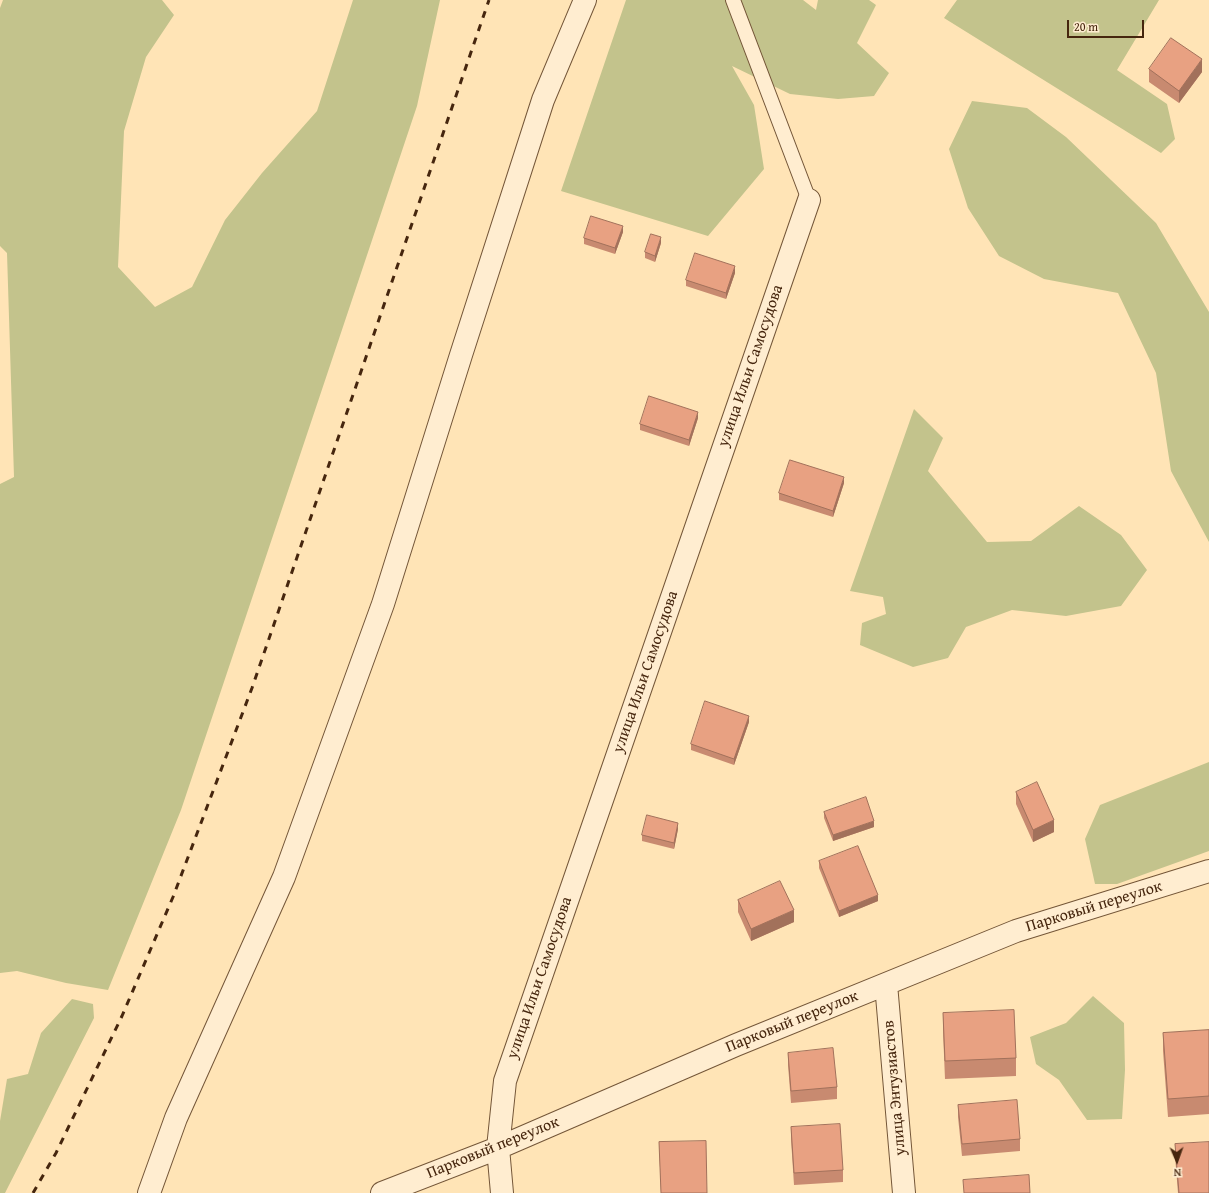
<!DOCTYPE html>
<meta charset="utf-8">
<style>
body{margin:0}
#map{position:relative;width:1209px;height:1193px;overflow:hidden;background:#ffe4b6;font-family:"Gentium Book Plus",serif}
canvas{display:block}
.north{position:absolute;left:1157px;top:1141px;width:40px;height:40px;-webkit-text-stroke:3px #ffedd0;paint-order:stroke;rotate:178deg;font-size:11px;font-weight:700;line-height:16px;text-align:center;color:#46260e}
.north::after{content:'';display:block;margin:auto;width:14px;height:18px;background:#46260e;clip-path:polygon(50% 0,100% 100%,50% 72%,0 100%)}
.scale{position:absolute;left:1067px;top:20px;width:77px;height:18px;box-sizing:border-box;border:2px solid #46260e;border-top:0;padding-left:5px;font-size:12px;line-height:14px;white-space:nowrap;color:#46260e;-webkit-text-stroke:3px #ffedd0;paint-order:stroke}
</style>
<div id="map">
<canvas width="1209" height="1193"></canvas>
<div class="north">N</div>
<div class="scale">20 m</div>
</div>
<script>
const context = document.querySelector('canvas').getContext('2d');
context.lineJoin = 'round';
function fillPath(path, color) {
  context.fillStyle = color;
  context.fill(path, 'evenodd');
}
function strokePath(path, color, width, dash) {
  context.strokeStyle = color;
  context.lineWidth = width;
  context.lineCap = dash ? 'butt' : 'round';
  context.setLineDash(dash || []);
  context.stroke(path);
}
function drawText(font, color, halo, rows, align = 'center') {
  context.font = font + ' "Gentium Book Plus",serif';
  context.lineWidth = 3.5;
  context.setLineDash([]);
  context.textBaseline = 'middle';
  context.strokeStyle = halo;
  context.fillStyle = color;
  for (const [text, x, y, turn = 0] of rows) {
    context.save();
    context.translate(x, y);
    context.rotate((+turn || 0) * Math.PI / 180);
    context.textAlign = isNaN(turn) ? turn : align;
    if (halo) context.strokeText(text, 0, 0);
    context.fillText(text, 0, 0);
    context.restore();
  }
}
const green = new Path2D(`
 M3,0h159l12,15 -28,42 -22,74 -6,136 37,40 37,-20 33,-67 37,-47 55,-62 36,-111h87l-23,106 -236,704 -73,180 -42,-7 -49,-12 -17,2v-489l14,-7 -7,-224 -7,-7v-238z
 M626,0h177l13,10 2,-10h51l7,5 -19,38 32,30 -15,23 -36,3 -48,-5 -58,-28 22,39 10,64 -56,67 -147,-45z
 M957,0h202l-42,70 50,34 8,35 -14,14 -217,-135z
 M972,101l55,7 39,29 90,86 53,89v230l-38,-71 -15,-98 -38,-80 -74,-14 -45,-23 -31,-48 -19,-59z
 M914,409l29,29 -15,33 59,71 44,-1 48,-35 42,29 26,35 -26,36 -55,10 -54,-6 -46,17 -18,31 -35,9 -53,-22 2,-22 24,-9 -3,-17 -33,-6z
 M1209,762v89l-92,33h-22l-10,-45 15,-34z
 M1093,996l31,27 1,47 -3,49 -35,1 -28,-40 -23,-16 -6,-27 36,-14z
 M72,999l21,5 1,14 -89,175h-5v-72l7,-42 21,-5 13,-41z`);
const lane = new Path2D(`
 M733,0l76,200`);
const street = new Path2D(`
 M886,984l18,209
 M149,1193l27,-75 108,-241 99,-273 78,-249 82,-255 42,-100
 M382,1193l116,-45 238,-103 280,-114 193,-60
 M502,1193l-4,-45 7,-67 304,-881`);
const rail = new Path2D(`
 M33,1193l23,-40 66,-137 51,-119 79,-209 237,-688`);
const wall = new Path2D(`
 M1149,69l53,3 -23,31 -30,-21z
 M623,232l-8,22 -31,-10v-6z
 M661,243l-6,19 -10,-4v-6z
 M735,273l-9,26 -40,-13v-6z
 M698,418l-9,28 -49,-16v-6z
 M844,483l-11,34 -54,-17v-7z
 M749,722l-15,43 -43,-15v-6z
 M1016,792l38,40 -21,10 -17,-38z
 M824,812l50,15 -41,14 -9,-23z
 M678,829l-4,20 -32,-8v-6z
 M819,861l59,40 -39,16 -20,-49z
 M738,900l56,22 -43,19 -13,-29z
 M943,1013l73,45v18l-71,3 -2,-48z
 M1209,1030v84l-41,3 -5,-66v-18z
 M788,1053l49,34v12l-46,4 -3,-38z
 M958,1105l62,34v12l-58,5 -4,-39z
 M791,1127l52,43v12l-49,3 -3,-46z
 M659,1142l48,51h-46z
 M1175,1144l34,49h-31l-3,-37z`);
const shadedWall = new Path2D(`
 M1202,59v13l-23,31v-12z
 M623,226v6l-8,22v-6z
 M661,237v6l-6,19v-6z
 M735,266v7l-9,26v-6z
 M698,412v6l-9,28v-6z
 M844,477v6l-11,34v-6z
 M749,716v6l-15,43v-6z
 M1054,820v12l-21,10v-12z
 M874,821v6l-41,14v-6z
 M678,823v6l-4,20v-6z
 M878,895v6l-39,16v-6z
 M794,910v12l-43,19v-12z`);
const building = new Path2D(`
 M1171,38l31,21 -23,32 -30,-22z
 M591,216l32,10 -8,22 -31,-10z
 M651,234l10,3 -6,19 -10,-4z
 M695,253l40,13 -9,27 -40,-13z
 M649,396l49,16 -9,28 -49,-16z
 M790,460l54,17 -11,34 -54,-18z
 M705,701l44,15 -15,43 -43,-15z
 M1037,782l17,38 -21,10 -17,-38z
 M866,797l8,24 -41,14 -9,-23z
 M647,815l31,8 -4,20 -32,-8z
 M858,846l20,49 -39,16 -20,-50z
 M780,881l14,29 -43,19 -13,-29z
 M1014,1010l2,48 -71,3 -2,-48z
 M1209,1030v66l-41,3 -5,-66z
 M833,1048l4,39 -46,4 -3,-38z
 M1017,1100l3,39 -58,5 -4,-39z
 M840,1124l3,46 -49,3 -3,-46z
 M706,1141l1,52h-46l-2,-51z
 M1209,1142v51h-30l-4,-49z
 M1029,1175l1,18h-66l-1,-13z`);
const streetNames = [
 ["улица Ильи Самосудова",751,366,-71],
 ["улица Ильи Самосудова",646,672,-71],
 ["Парковый переулок",1094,907,-17],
 ["улица Ильи Самосудова",540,978,-71],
 ["Парковый переулок",792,1022,-22],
 ["улица Энтузиастов",895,1088,-95],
 ["Парковый переулок",493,1148,-22]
];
fillPath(green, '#c3c38c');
strokePath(lane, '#745638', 16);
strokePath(street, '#745638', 24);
strokePath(lane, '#ffedd0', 14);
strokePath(street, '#ffedd0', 22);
strokePath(rail, '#46260e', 3, [7, 7]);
fillPath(wall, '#c88a70');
fillPath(shadedWall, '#a2715b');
fillPath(building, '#e8a182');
strokePath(building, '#a2715b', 1);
drawText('16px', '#46260e', '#ffedd0', streetNames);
</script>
